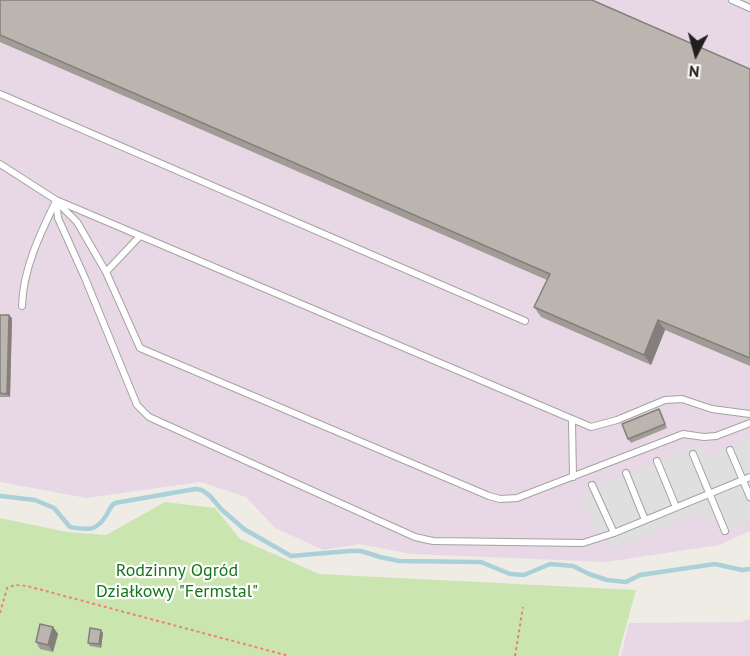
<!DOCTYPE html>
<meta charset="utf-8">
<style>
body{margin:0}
#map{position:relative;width:750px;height:656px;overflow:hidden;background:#efece6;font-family:"PT Sans",sans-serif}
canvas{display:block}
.north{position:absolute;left:666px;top:24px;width:60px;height:60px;-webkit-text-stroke:4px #fff;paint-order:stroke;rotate:186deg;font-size:16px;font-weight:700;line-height:24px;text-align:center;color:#1f1f1f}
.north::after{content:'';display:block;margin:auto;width:21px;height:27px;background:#1f1f1f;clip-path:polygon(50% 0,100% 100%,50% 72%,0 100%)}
</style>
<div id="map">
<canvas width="750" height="656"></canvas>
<div class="north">N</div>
</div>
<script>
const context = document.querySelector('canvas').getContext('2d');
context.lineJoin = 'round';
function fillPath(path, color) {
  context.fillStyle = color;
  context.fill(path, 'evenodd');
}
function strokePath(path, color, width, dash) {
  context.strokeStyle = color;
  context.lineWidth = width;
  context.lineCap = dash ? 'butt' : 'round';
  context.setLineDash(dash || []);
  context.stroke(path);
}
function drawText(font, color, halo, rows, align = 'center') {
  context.font = font + ' "PT Sans",sans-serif';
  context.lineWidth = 4.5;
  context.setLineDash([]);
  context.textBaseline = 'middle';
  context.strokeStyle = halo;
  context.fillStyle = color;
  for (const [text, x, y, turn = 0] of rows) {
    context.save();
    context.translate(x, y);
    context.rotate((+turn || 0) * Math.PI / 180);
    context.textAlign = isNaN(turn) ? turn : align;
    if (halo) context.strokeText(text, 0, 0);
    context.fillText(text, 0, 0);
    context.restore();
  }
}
const industrial = new Path2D(`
 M0,0h750v531l-31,14 -113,17 -194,-8 -52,-10 -37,6 -48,-22 -29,-31 -45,-15 -115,16 -86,-16z
 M750,619v37h-129l8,-33 111,-1z`);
const grass = new Path2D(`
 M165,502l50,6 25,31 79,35 317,16 -18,66h-618v-138l67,14 39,3z`);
const parking = new Path2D(`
 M750,438v83l-28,12 -6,-16 -9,4 -5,-9 -88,37 -9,-21 -8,4 -16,-38 119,-50 5,13z`);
const stream = new Path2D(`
 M0,496l35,4 19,8 16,19c17,3 27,5 37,-13 3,-5 3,-8 8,-11l80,-14 7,1 8,6 11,13 23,20 47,27 58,-5h12l19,6 19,4 82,1 29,12 14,1 26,-11 23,2 16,8 18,6 19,2 14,-7 75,-11 27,6 8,-1`);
const path = new Path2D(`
 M0,613l7,-25 8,-3 12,1 262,70
 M515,656l8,-49`);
const service = new Path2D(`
 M732,0l18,8
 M0,94l525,227
 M0,164l56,36 535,227 26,-7 48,-20 17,-1 30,10 38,5
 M56,200l2,18 27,60 52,127 12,12 266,120 18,4 150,2 31,-10 136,-56
 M56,201l21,21 29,50 34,76 349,148 11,3 17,-1 166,-64 21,3 12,-1 34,-13
 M106,272l34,-36
 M22,306c1,-37 18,-72 34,-105
 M572,421l1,56
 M730,450l20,47
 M693,454l32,77
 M657,461l19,46
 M626,473l19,47
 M592,485l22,48`);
const wall = new Path2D(`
 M0,0l750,69v297l-85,-36 -14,35 -110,-48 -7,-10 13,-27 -547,-238z
 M0,315l12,3 -2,79h-10z
 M659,409l2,3 6,16 -36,15 -3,-4z
 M53,627l5,7 -5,18 -13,-3 -4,-7z
 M103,633l-2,15 -11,-2 -2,-3z`);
const shadedWall = new Path2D(`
 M9,315l3,3 -2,79 -3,-3z
 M658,320l7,10 -14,35 -7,-10z
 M53,627l5,7 -5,18 -5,-7z
 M101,630l2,3 -2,15 -2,-4z`);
const building = new Path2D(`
 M0,0h592l158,69v289l-92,-38 -14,35 -110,-48 16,-33 -550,-239z
 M0,315h9l-2,79 -7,-1z
 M659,409l6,15 -37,15 -6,-15z
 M40,624l13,3 -5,18 -12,-3z
 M90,628l11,2 -2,14 -11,-1z`);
const parkNames = [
 ["Rodzinny Ogród",177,571],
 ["Działkowy \"Fermstal\"",177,592]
];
fillPath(industrial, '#e8d8e5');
fillPath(grass, '#cbe5b0');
fillPath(parking, '#dfdfdf');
strokePath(stream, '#aad0d9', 4.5);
strokePath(service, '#a3a3a3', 8);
strokePath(path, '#ef8077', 2, [3, 3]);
strokePath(service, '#fff', 6);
fillPath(wall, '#a29c96');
fillPath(shadedWall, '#847f7a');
fillPath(building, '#bcb5af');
strokePath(building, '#847f7a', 1.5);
drawText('18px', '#14761a', '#fff', parkNames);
</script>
